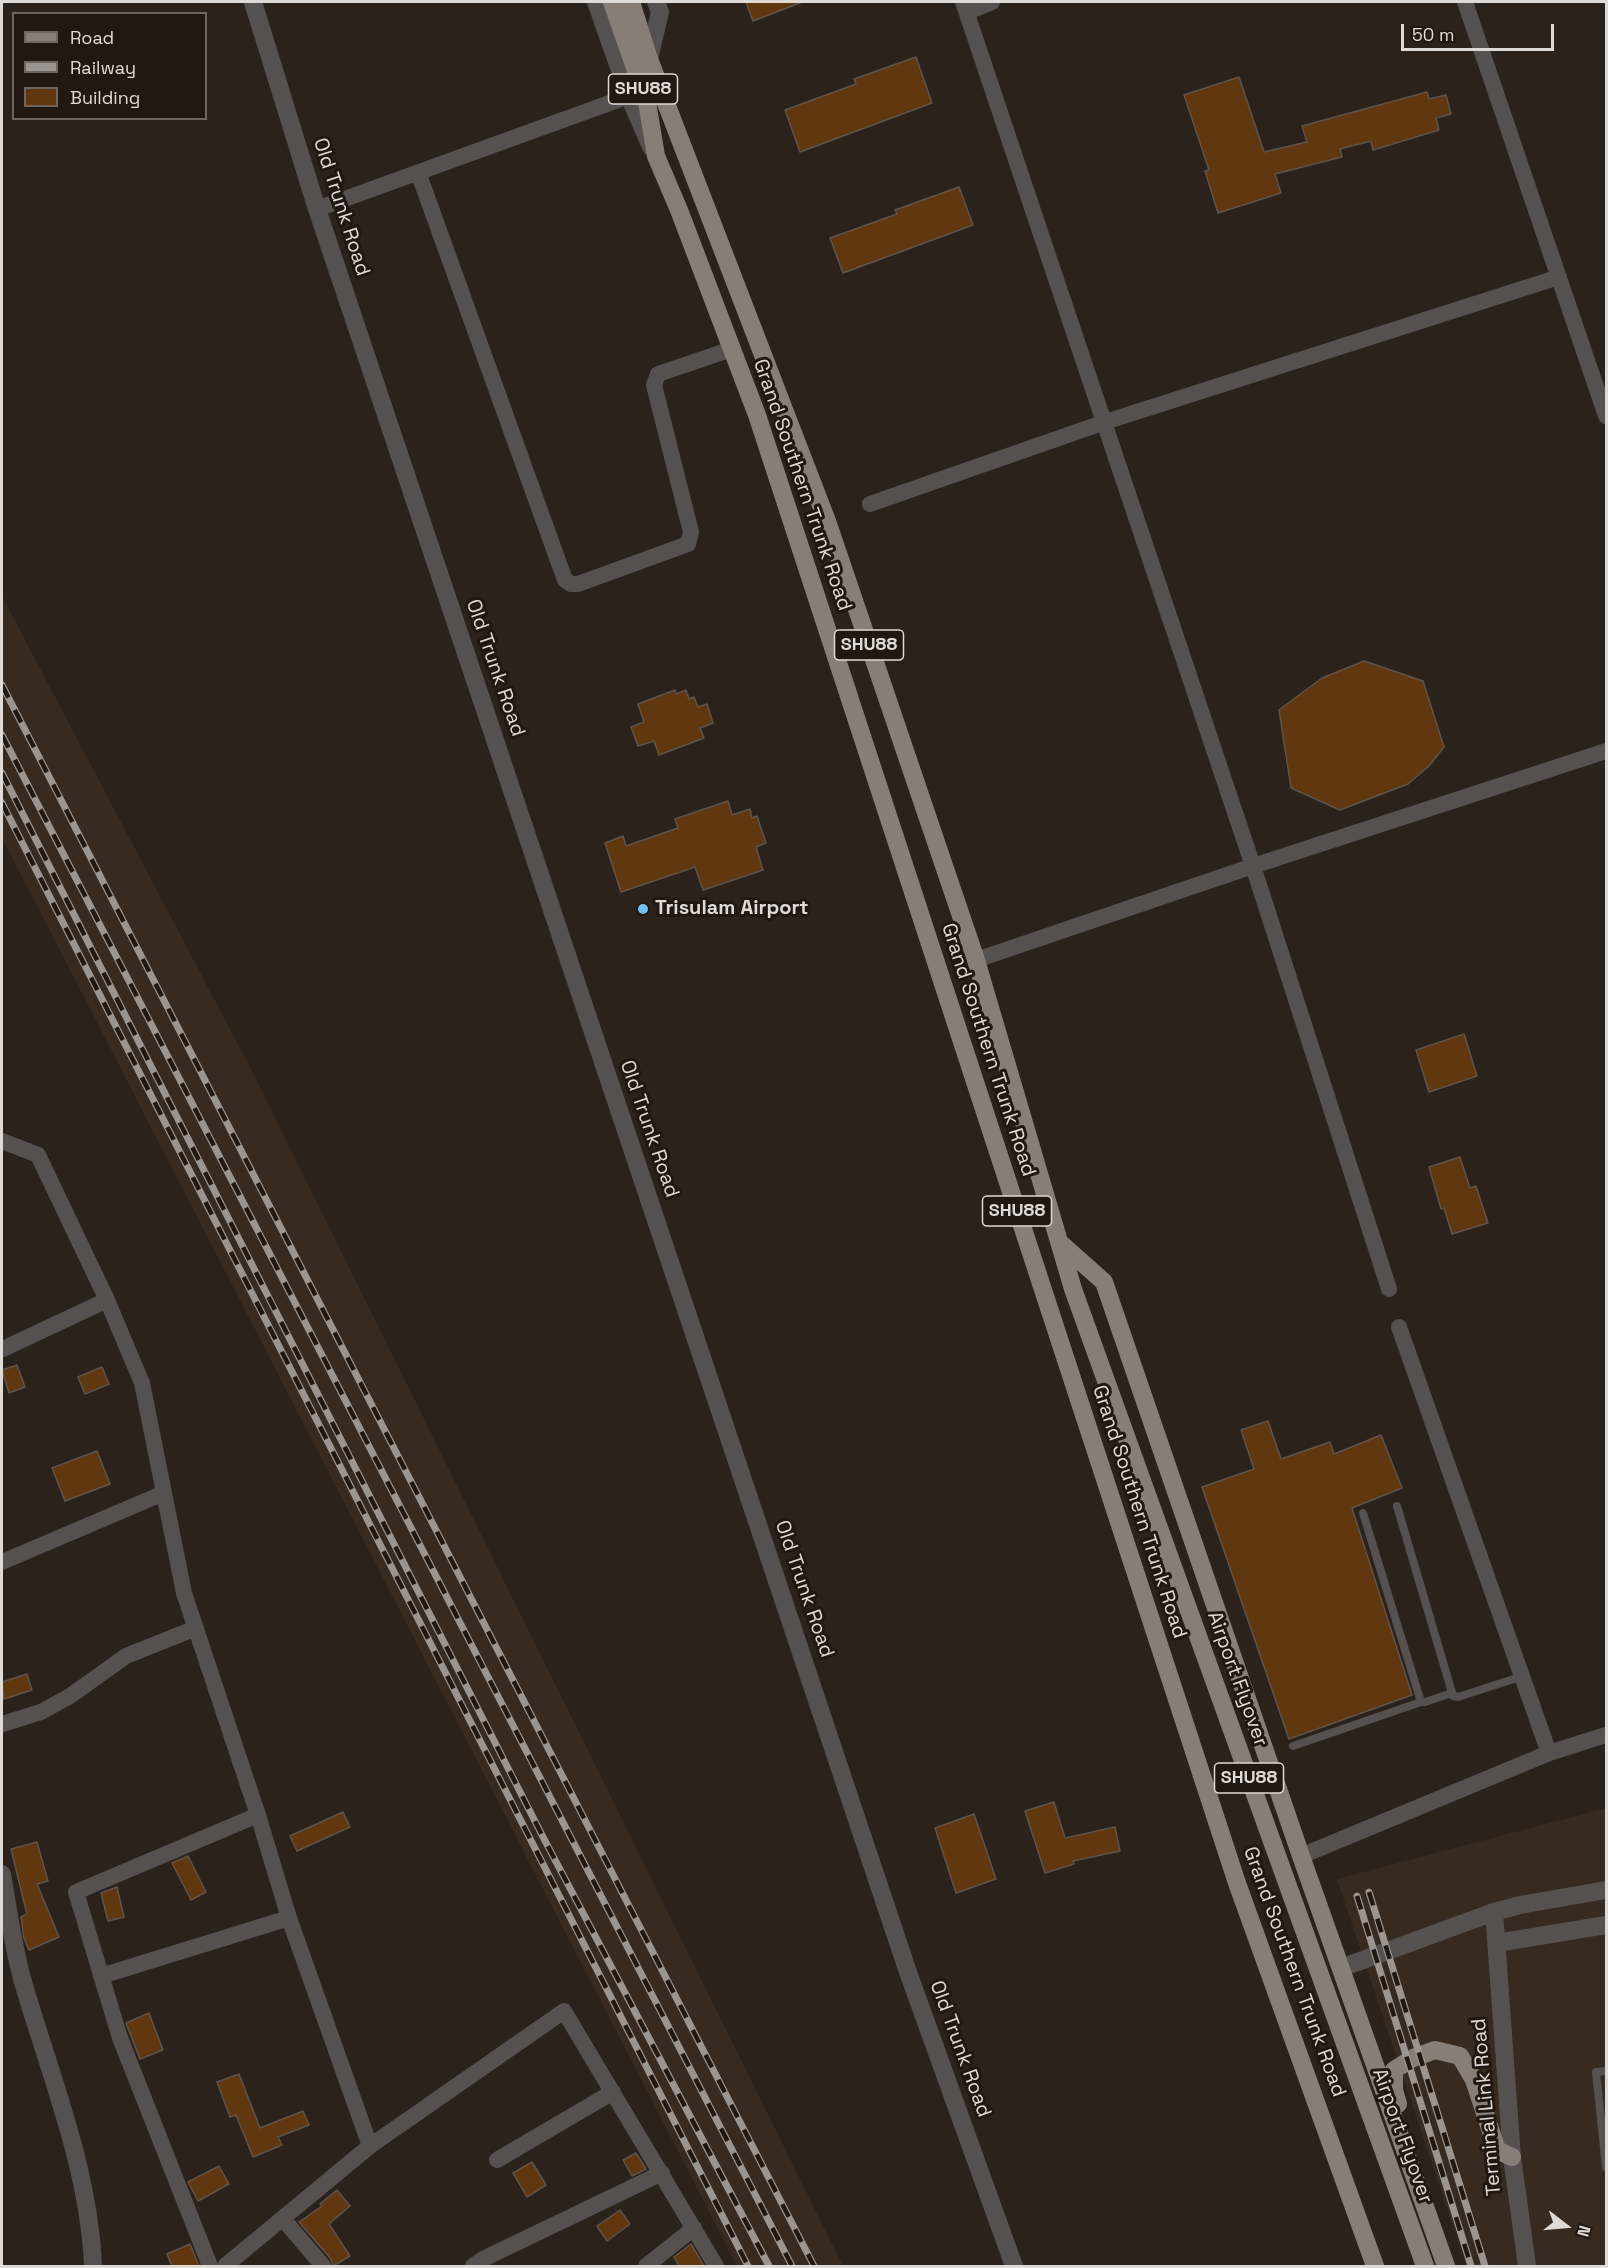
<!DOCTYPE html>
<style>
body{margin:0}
#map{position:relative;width:1608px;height:2268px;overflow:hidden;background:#2a221b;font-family:"Space Grotesk",sans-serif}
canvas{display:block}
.frame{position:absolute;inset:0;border:3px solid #e0dad6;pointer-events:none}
.legend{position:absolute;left:12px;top:12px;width:195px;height:108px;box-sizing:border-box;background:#211812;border:2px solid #6d6660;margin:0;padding:8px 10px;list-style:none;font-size:18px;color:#e0dad6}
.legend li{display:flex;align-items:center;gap:12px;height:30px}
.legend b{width:30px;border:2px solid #6d6660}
.north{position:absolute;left:1536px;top:2196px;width:60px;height:60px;-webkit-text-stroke:4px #211812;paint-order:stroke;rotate:106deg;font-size:16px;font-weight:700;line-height:24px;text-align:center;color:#e0dad6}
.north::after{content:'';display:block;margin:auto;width:21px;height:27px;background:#e0dad6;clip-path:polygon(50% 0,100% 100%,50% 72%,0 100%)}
.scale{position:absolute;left:1401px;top:24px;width:153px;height:27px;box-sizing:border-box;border:3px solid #e0dad6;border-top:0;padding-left:8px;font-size:18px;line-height:21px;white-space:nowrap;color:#e0dad6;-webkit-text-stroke:4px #211812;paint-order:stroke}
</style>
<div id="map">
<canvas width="1608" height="2268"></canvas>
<div class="frame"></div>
<ul class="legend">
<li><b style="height:8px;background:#877e77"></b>Road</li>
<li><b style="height:8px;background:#9b948f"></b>Railway</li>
<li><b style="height:16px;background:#613710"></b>Building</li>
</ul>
<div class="north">N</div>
<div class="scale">50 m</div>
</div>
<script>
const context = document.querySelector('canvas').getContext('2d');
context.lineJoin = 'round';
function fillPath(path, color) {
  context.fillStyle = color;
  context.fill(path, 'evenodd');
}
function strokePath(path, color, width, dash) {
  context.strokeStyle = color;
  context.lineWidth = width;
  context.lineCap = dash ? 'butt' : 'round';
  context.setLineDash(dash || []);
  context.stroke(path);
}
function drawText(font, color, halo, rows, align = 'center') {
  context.font = font + ' "Space Grotesk",sans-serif';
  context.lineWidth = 6;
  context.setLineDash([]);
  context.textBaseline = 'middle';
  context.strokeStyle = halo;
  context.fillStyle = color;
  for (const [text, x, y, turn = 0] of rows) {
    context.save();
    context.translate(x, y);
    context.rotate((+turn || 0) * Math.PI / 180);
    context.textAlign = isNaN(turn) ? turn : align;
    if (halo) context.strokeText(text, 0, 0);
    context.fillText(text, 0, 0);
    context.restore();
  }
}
const built = new Path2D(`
 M2,596l248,471 593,1199h-106l-735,-1428z
 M1606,1808v458h-140l-129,-387z`);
const building = new Path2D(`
 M746,2h54v1l-47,18z
 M916,57l16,46 -132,49 -15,-42 71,-26 -2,-5z
 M1239,77l25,75 43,-10 -5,-16 125,-34 2,7 17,-4 5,19 -15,4 3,12 -66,20 -2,-9 -31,8 2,8 -67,17 6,19 -63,20 -13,-42 4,-1 -25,-75z
 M959,187l14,38 -130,48 -13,-35 67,-24 -2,-4z
 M1364,661l59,20 21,66 -15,19 -21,18 -68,26 -49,-22 -12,-78 43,-32z
 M675,690l1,4 10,-4 3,9 5,-2 4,10 9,-3 6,19 -13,5 4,10 -45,17 -5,-14 -16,5 -7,-19 13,-5 -6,-18z
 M728,801l4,14 18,-6 2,9 5,-2 9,27 -10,4 7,23 -60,20 -8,-23 -74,25 -16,-49 18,-7 3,10 52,-18 -3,-9z
 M1464,1034l13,42 -48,16 -13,-42z
 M1460,1157l10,31 6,-2 12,37 -36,11 -8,-26 -3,1 -12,-42z
 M17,1365l8,22 -16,6 -7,-23z
 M102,1367l7,17 -24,10 -7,-17z
 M1268,1421l13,38 49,-17 4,12 47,-19 21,53 -50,20 60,187 -123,44 -87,-252 52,-18 -13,-39z
 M97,1451l13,33 -45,17 -13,-33z
 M27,1674l5,16 -28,9 -2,-17z
 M1054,1802l11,36 50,-11 5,24 -47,10 1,3 -29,9 -20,-62z
 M343,1812l7,15 -53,24 -7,-15z
 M974,1814l22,65 -40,14 -21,-65z
 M37,1842l11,39 -11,3 22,53 -30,13 -5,-12 -3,-21 6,-3 -16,-65z
 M188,1856l18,36 -15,8 -19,-37z
 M117,1887l7,30 -16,4 -7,-28z
 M149,2013l14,37 -23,9 -14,-36z
 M239,2074l21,54 43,-17 6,14 -31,12 4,8 -29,12 -17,-42 -6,2 -13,-35z
 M636,2153l10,16 -14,7 -9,-16z
 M532,2162l14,23 -19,12 -14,-24z
 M219,2166l10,18 -31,17 -10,-19z
 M337,2190l13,16 -21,18 21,32 -17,10 -2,-7 -32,-37 23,-16 -2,-2z
 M620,2210l10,14 -23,17 -10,-15z
 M190,2244l9,22h-27l-5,-12z
 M691,2244l13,22h-25l-5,-9z`);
const service = new Path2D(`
 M1397,1506l56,190 5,1 65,-21
 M1363,1513l58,189h4l27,-9
 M1293,1746l128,-44
 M1606,2071l-10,1 10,95`);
const minor = new Path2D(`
 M963,2l290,864 136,423
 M1465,2l141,414
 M967,12l25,-10
 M418,172l147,408 6,4h7l110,-40 3,-12 -37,-147 4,-11 74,-25
 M317,209l312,-113
 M870,504l235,-82 454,-145
 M976,960l277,-94 353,-115
 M2,1141l36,14 69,145 35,83 42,210 74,222 31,103 81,228
 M1399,1327l150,426
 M3,1349l104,-49
 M2,1562l162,-69
 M2,1724l39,-12 29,-16 56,-40 70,-28
 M1301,1856l248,-103 57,-18
 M101,1976l188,-58
 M497,2160l116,-68
 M283,2219l40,47
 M210,2266l-90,-228 -44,-146 182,-77
 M225,2266l145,-120 194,-135 152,255
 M473,2266l10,-7 179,-86
 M646,2266l48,-38`);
const tertiary = new Path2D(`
 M253,2l64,207 592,1766 105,291
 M596,2l33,94 22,51
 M649,59l11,-47 -4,-10
 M2,1874c6,35 11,73 21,108 27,93 66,186 70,284
 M1494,1912l18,245 15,109
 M1497,1943l109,-18
 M1341,1968l153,-56 26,-7 86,-15`);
const primary = new Path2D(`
 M612,2l35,100 9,54 23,54 78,205 480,1468 138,383
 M631,2l18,57 178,462 149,439 97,329 352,977
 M1059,1242l45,40 197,574 145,410
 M1398,2104l-4,-14v-20l19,-12 22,-8 25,6 14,24 23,70 15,7`);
const rail = new Path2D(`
 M2,685l812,1581
 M2,735l790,1531
 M2,773l541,1064 226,429
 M2,803l746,1463
 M1369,1892l116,374
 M1357,1896l114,370`);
const markers = [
 [643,909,6,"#72c1f5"]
];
const shields = [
 [643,89,69],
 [869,645,69],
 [1017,1211,69],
 [1249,1778,69]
];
const shieldNames = [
 ["SHU88",643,89],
 ["SHU88",869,645],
 ["SHU88",1017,1211],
 ["SHU88",1249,1778]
];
const streetNames = [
 ["Old Trunk Road",341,207,72],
 ["Grand Southern Trunk Road",802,485,71],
 ["Old Trunk Road",495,668,71],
 ["Grand Southern Trunk Road",988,1050,72],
 ["Old Trunk Road",649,1129,71],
 ["Grand Southern Trunk Road",1139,1512,72],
 ["Old Trunk Road",804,1589,71],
 ["Airport Flyover",1237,1679,70],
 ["Grand Southern Trunk Road",1294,1972,70],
 ["Old Trunk Road",960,2049,70],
 ["Terminal Link Road",1487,2107,-95],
 ["Airport Flyover",1402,2136,70]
];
const poiNames = [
 ["Trisulam Airport",655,909]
];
fillPath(built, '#372a20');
fillPath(building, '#613710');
strokePath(building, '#5e544c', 1.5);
strokePath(service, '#56514e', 8);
strokePath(minor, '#56514e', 16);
strokePath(tertiary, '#56514e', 18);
strokePath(primary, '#877e77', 18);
strokePath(rail, '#9b948f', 7);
strokePath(rail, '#211812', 4.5, [14]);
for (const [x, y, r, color] of markers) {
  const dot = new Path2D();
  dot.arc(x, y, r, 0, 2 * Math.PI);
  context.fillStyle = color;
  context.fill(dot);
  strokePath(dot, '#211812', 2);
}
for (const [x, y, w] of shields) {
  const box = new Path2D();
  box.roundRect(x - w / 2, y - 15, w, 30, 4.5);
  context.fillStyle = '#211812';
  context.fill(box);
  strokePath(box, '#e0dad6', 1.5);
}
drawText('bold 18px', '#e0dad6', null, shieldNames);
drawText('20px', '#e0dad6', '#211812', streetNames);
drawText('bold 20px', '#e0dad6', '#211812', poiNames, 'left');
</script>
